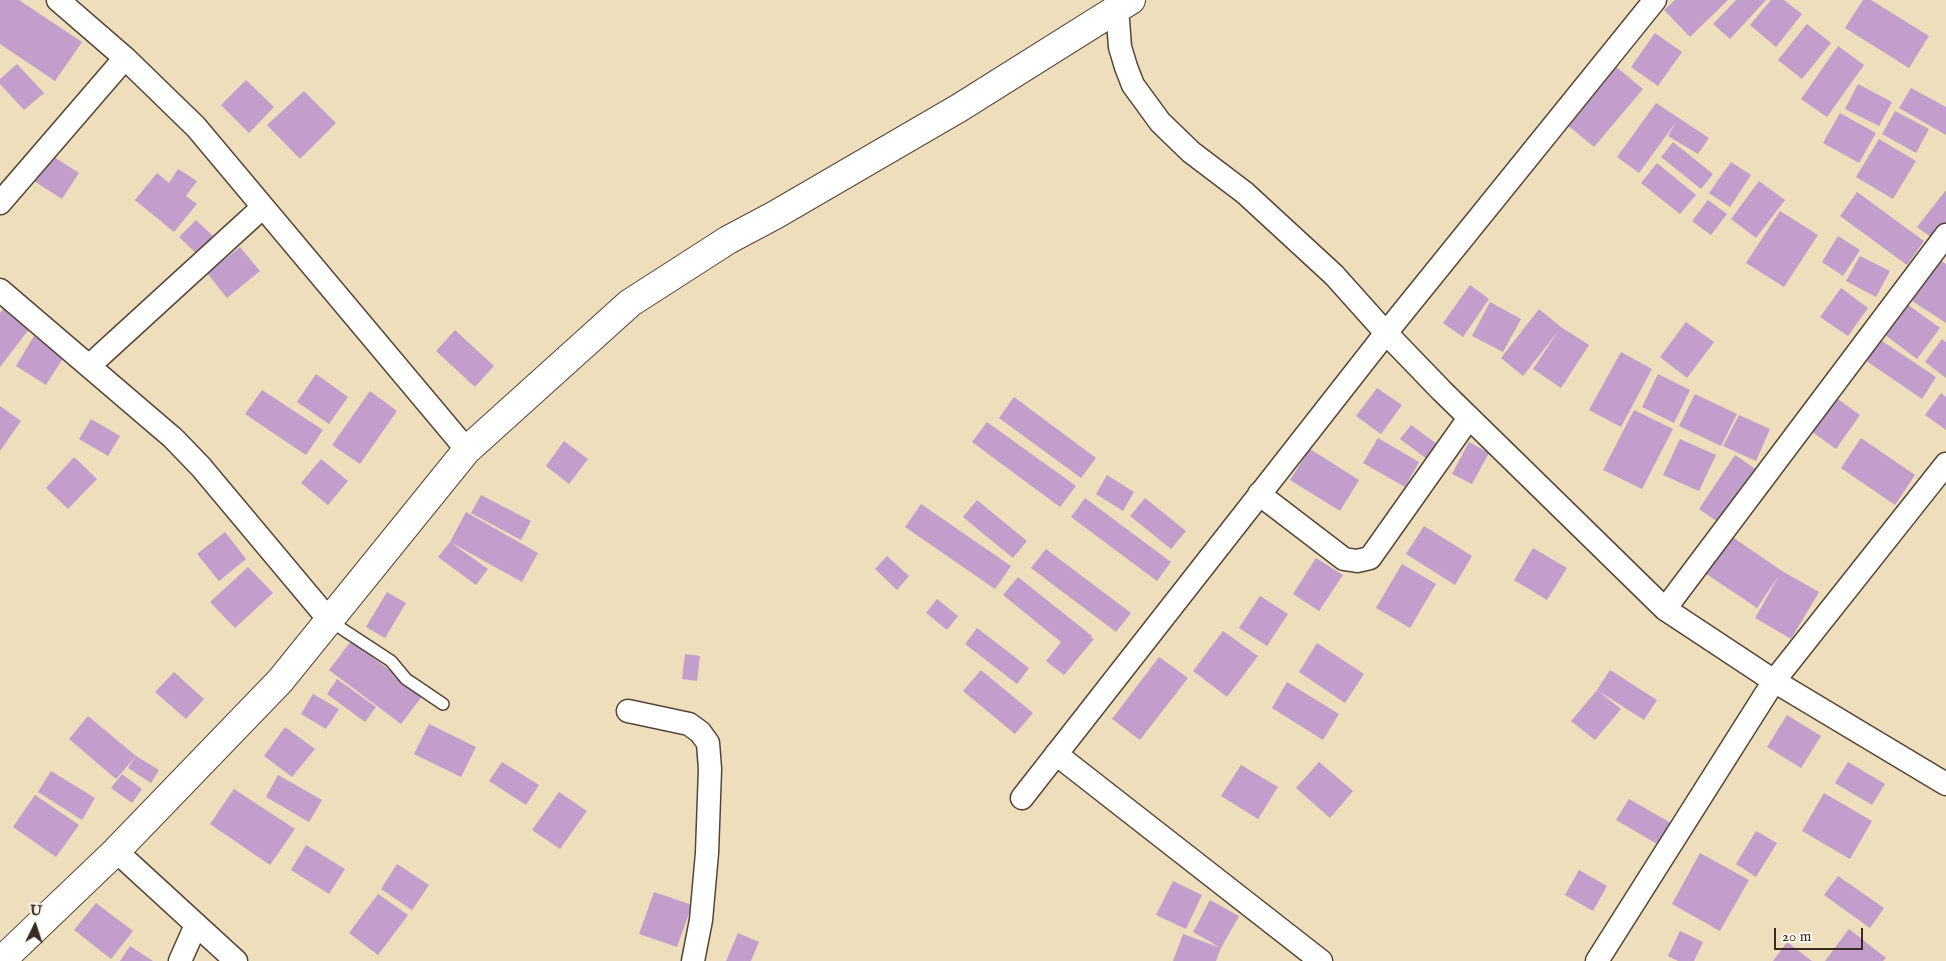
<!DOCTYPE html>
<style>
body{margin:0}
#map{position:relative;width:1946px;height:961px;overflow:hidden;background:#eedebc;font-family:"IM FELL English",serif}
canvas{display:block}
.north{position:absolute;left:10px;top:901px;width:50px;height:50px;-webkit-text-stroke:4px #fbf7ec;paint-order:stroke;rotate:4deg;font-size:14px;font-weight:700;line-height:20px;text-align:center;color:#3b2a1e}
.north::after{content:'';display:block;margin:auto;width:18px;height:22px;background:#3b2a1e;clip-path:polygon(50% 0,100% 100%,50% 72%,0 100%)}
.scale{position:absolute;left:1774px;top:928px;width:89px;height:22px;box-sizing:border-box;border:2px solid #3b2a1e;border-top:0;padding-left:6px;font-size:15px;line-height:18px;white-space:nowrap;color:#3b2a1e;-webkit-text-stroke:4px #fbf7ec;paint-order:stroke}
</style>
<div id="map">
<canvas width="1946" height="961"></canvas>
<div class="north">U</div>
<div class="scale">20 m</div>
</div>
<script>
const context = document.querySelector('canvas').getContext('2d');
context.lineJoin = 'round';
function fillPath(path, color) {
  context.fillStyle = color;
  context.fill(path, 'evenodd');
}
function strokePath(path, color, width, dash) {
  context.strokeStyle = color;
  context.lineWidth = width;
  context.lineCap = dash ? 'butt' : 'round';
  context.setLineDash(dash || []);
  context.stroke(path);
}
const building = new Path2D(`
 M0,0h19l63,42 -27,39 -55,-37z
 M1675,0h53l-38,37 -26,-27z
 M1736,0h30l-36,39 -17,-15z
 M1771,0h13l18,14 -26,33 -26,-22z
 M1863,0h8l58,36 -20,32 -64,-40z
 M1807,24l24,19 -29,36 -24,-19z
 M1655,33l27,19 -24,34 -27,-19z
 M1838,46l26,19 -37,52 -26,-18z
 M17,64l27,29 -20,17 -24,-26v-5z
 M1615,66l28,23 -49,58 -28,-23z
 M246,80l28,27 -25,26 -28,-28z
 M1858,84l34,18 -13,24 -34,-17z
 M1911,88l35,19v28l-47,-27z
 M304,91l32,32 -36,36 -33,-34z
 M1656,103l53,35 -11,16 -30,-18 8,-14 -37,51 -22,-16z
 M1895,111l34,18 -13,24 -34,-19z
 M1840,113l36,20 -17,30 -36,-20z
 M1879,139l37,22 -23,38 -37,-22z
 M1673,142l40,32 -12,15 -40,-32z
 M51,155l28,18 -17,26 -28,-18z
 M1731,162l20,13 -21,32 -21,-14z
 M1657,163l39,32 -16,19 -39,-31z
 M178,169l19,12 -11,15 11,8 -23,28 -39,-32 22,-27 12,10z
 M1759,181l26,19 -29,38 -25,-19z
 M1946,190v41l-8,11 -21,-15z
 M1857,192l67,49 -17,24 -67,-49z
 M1708,200l19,14 -16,21 -19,-14z
 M1780,211l38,24 -34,52 -38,-24z
 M196,220l19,18 -17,17 -19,-18z
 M1838,236l22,14 -17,26 -21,-14z
 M240,247l20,24 -33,27 -20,-25z
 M1860,256l30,15 -14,26 -30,-16z
 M1936,258l10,6v59l-37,-24z
 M1470,285l19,14 -26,38 -20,-14z
 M1841,288l27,20 -20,28 -28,-19z
 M1903,301l37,27 -23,31 -37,-28z
 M1490,302l31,17 -18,33 -31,-16z
 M4,308l26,20 -30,39v-54z
 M1539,309l22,18 28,18 -28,43 -28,-19 26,-39 -36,46 -22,-18z
 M1686,322l28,20 -27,36 -27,-21z
 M455,330l39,36 -19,21 -39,-36z
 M34,336l31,19 -19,30 -30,-19z
 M1879,339l57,38 -14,22 -57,-39z
 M1942,339l4,3v36l-21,-16z
 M1621,352l31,17 -31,58 -32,-17z
 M316,374l32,23 -19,27 -32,-22z
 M1658,374l32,16 -16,33 -32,-16z
 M1377,388l25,17 -21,29 -25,-18z
 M262,390l61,40 -17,25 -61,-41z
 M370,391l27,20 -37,53 -28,-19z
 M1941,393l5,4v33l-21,-15z
 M1695,394l42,20 -16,32 -42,-20z
 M1014,397l82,61 -15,20 -82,-60z
 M1835,397l25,18 -24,34 -25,-18z
 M0,406l21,15 -21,30z
 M1634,410l39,19 -31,60 -39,-19z
 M1739,415l31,14 -14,32 -33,-15z
 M91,419l29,17 -12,20 -29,-17z
 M987,422l89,64 -16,21 -88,-65z
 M1411,425l26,19 -10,15 -27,-20z
 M1378,438l41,24 -14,25 -42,-24z
 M1861,438l54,37 -20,30 -54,-37z
 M1680,439l36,16 -17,36 -36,-16z
 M564,441l24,18 -19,25 -23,-18z
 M1469,442l20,11 -17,31 -20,-10z
 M1310,449l49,31 -19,31 -50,-31z
 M1735,455l22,15 -36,54 -22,-15z
 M74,457l23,22 -29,30 -22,-21z
 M321,459l27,22 -20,24 -27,-22z
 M1107,475l27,17 -11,19 -27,-17z
 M481,495l50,26 -10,19 -50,-27z
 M1085,498l86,64 -14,19 -86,-64z
 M1145,498l41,33 -15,18 -41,-33z
 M977,500l50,41 -14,17 -50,-41z
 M921,504l90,62 -16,23 -90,-62z
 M466,512l72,41 -16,29 -72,-40 38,27 -12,16 -38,-28 12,-15z
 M1424,526l48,30 -17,29 -49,-31z
 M225,532l21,27 -27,22 -22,-27z
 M1728,534l54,37 37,21 -28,47 -36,-21 25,-44 -23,34 -55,-37z
 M1533,548l34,20 -20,32 -33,-20z
 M1046,549l85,64 -15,19 -85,-64z
 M887,556l22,20 -12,14 -22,-21z
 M1316,558l27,17 -24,36 -26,-17z
 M1402,564l34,20 -26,44 -34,-20z
 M248,567l25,26 -38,35 -25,-26z
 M1018,577l74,59 -1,2 3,1 -30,36 -18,-14 15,-19 -58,-47z
 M387,592l19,11 -21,35 -19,-11z
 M1260,596l28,18 -21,32 -28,-18z
 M937,599l21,17 -11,14 -21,-17z
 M977,628l52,40 -12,16 -52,-40z
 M1223,631l35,25 -31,41 -34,-26z
 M351,641l72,54 -22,29 -72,-54z
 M1317,643l47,31 -19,29 -46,-31z
 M685,654l15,2 -3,25 -15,-2z
 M1159,657l29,21 -48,62 -28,-21z
 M981,670l52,43 -18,21 -52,-43z
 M1610,670l47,30 -13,20 -47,-30z
 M174,672l30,27 -18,20 -31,-27z
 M337,679l39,28 -11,15 -38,-28z
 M1287,682l52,32 -16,26 -51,-32z
 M1597,690l24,19 -26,31 -24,-19z
 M313,694l26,15 -13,20 -25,-15z
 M1787,715l34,21 -20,32 -34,-21z
 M88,716l48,40 -20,23 -47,-40z
 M429,724l47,23 -15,30 -47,-23z
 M285,727l30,22 -23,28 -28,-21z
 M136,756l23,14 -8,13 -23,-15z
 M502,762l37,23 -13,20 -37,-24z
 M1319,762l34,29 -23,27 -34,-30z
 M1848,762l37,22 -13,21 -37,-22z
 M1241,765l37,22 -20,32 -37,-23z
 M51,771l44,27 -13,22 -44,-28z
 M122,774l20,15 -10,14 -21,-15z
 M278,775l44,25 -13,22 -43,-25z
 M234,789l61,40 -25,36 -60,-41z
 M559,792l28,19 -27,38 -28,-19z
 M1824,793l48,28 -22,38 -48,-28z
 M35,795l44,30 -23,32 -43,-30z
 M1629,799l42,24 -12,22 -43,-25z
 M1756,831l21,12 -21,34 -20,-13z
 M306,845l39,24 -16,25 -38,-24z
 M1700,853l49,27 -29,51 -48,-27z
 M397,864l32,21 -17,25 -31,-21z
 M1579,870l28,16 -14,25 -28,-16z
 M1838,876l46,32 -14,20 -46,-33z
 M1173,881l29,14 -16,34 -30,-14z
 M654,892l38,13 -15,42 -38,-13z
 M378,894l30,21 -30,40 -29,-22z
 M1210,900l29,16 -18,32 -28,-16z
 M96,903l37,28 -22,28 -37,-29z
 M1849,929l37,29 -3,3h-58z
 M1680,931l23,11 -9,19h-16l-10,-5z
 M738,933l21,9 -8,19h-25z
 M1183,934l38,14 -5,13h-43z
 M1787,942l25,19h-39z
 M130,946l23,15h-33z`);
const service = new Path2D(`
 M330,621l61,40 15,18 37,25`);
const minor = new Path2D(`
 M58,0l67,58 71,69 271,323
 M1117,8l3,39 6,20 7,18 27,37 31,30 54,41 89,82 52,58 56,58 223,218 109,72 172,103
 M0,203l125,-145
 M0,290l173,148 28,29 129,154
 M89,366l174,-159
 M1259,494l85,65 13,2 13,-3 99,-140
 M1665,609l281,-374
 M628,711l61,13 11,8 8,11 2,26 -3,84 -6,67 -8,41
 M1056,754l265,207
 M1022,798l364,-465 269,-333
 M116,851l120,110
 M180,961l16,-36
 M1597,961l177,-280 172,-217`);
const tertiary = new Path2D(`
 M1,961l115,-110 164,-170 187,-231 163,-147 98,-63 47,-25 184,-107 172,-108`);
fillPath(building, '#c19ecb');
strokePath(service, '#564536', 14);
strokePath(minor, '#564536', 25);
strokePath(tertiary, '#564536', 30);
strokePath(service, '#fff', 11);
strokePath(minor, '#fff', 22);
strokePath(tertiary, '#fff', 28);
</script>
